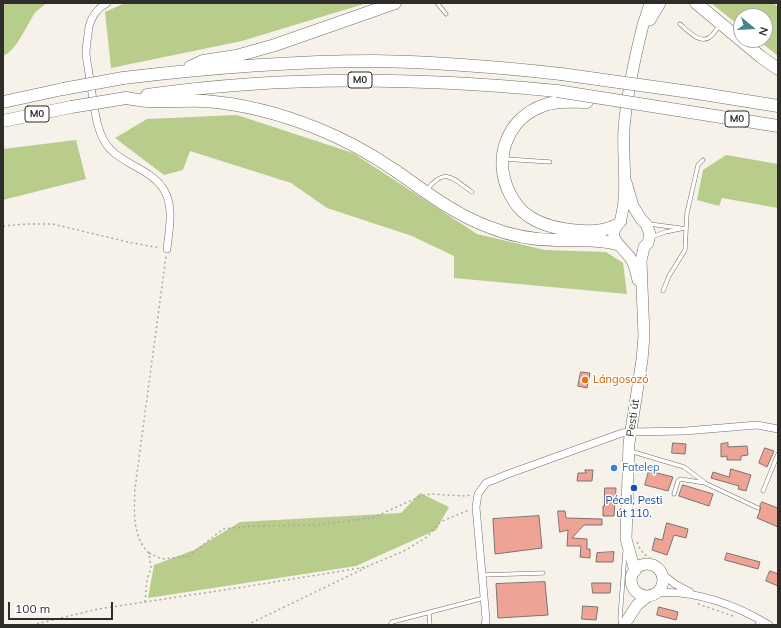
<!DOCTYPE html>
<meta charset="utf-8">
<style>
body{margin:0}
#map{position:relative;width:781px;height:628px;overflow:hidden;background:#f6f2e9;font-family:Mulish,sans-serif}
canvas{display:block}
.frame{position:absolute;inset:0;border:4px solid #2e2d29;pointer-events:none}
.north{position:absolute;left:733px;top:8px;width:40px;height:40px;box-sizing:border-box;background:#fff;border:1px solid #ababa9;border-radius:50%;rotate:108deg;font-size:11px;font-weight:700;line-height:16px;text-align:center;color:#2e2d29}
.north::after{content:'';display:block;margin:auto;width:14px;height:18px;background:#3f878b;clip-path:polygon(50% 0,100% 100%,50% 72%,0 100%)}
.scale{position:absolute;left:8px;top:602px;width:105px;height:18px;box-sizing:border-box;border:2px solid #2e2d29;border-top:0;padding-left:5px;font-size:12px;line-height:14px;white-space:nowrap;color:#2e2d29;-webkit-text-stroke:3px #fff;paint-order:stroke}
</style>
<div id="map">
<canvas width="781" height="628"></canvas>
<div class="frame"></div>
<div class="north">N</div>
<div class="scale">100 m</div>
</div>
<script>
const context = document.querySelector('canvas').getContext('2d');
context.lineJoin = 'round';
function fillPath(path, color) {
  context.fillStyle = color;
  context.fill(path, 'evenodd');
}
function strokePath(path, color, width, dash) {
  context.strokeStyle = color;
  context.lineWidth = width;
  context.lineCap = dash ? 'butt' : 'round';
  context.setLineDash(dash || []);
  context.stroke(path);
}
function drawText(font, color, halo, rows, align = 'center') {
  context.font = font + ' Mulish,sans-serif';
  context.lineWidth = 3;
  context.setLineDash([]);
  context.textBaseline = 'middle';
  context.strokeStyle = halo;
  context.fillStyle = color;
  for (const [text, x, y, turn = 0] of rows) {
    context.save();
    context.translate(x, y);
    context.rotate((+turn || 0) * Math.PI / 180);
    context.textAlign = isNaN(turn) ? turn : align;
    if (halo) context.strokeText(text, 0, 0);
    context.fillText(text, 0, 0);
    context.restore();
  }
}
const green = new Path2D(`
 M3,3h44c-4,3 -9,6 -12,10 -9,13 -18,37 -32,43z
 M125,3h242l-125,38 -131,27 -6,-56z
 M711,3h62l5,4v49l-20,-16h7v-24h-24v11z
 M237,115l116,38 124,81 68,16 61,2 17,11 4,31 -173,-16v-22l-42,-20 -85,-28 -36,-25 -101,-32 -7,19 -19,5 -49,-37 32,-19z
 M76,140l10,39 -83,21v-51z
 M726,155l52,9v44l-56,-10 -3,8 -22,-6 6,-30z
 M420,493l29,14 -13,23 -80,36 -208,32 6,-33 40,-15 46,-28 161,-9z`);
const building = new Path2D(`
 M581,372l9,1 -3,15 -9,-2z
 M673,443l13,1 -1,10 -13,-1z
 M728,443v4l19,-1 1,9 -7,1v4h-14v-4l-6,1v-13z
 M765,448l9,3 -7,16 -8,-4z
 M731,469l20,6 -5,16 -8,-2 1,-3 -28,-8 2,-6 16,5z
 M585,470h8l-1,11h-15l1,-8h8z
 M649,471l24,6 -5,14 -23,-6z
 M683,485l30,9 -4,12 -30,-10z
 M605,488h11l-2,28h-11v-10h1z
 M762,502l16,6v19l-21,-9 3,-7h-1l2,-2 -1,-3z
 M558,511h7l1,7 36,1v6h-18l-12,13 15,1v10h3v9l-10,-1 1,-11h-14l1,-16 -8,2z
 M539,516l3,32 -47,6 -2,-35z
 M667,523l21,6 -2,9 -12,-3 -7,20 -15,-5 3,-12 7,2z
 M614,552l-1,10h-17l1,-9z
 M727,553l33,9 -2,7 -33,-9z
 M770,571l8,3v12l-12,-5z
 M545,582l3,33 -50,3 -2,-34z
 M592,583h19l-1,10h-17z
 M583,606l15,1 -2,13 -14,-1z
 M659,607l19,5 -2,8 -19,-5z`);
const path = new Path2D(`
 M3,226l24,-2h26l75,18 32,6
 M637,542c7,18 15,15 28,26
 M149,553l13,6 27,-3 34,-27 31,-3 59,-1 59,-7 49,-22 10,-2 34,2 6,-1
 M145,602l2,-23 4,-11 -2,-15c-17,-16 -15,-43 -14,-65l31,-232
 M698,604l38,13
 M32,625l66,-16 139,-21 129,-21 38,-16 23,-14 13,-15 29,-12
 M247,625l118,-57`);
const service = new Path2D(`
 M437,3l9,11
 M680,24c7,6 20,21 30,13 4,-3 7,-9 10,-12
 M505,159l45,3
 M427,190c18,-24 26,-11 45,2
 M649,224l31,4
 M652,237l13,-5 20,-4
 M663,291l6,-15 16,-26 2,-37 11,-48 5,-5
 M630,451l54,16 20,15
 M763,491l15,-37
 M674,494l4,-13 2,-2 25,4 53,25
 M482,575l61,-2
 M429,612l1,13
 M621,624l-1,-6 5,-66
 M390,625l2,-3 92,-24
 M757,625l3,-6`);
const minor = new Path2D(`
 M107,3c-9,5 -16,14 -18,24 -1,8 -3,19 -3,27 1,9 3,18 4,27 4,20 5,54 21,69 15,15 39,20 51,37 13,17 7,43 5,62
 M662,574l13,10 15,8
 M657,593c37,-4 81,13 112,32
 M485,625l1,-6 -10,-112 2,-13 8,-11 22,-9 114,-41 8,-1 55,-1 72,-6 21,4`);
const secondary = new Path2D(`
 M650,20l10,-17
 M626,182l7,24 8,13 5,5 4,10 -2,9 -4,4 -3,14 3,75 -2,24 -13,83 -3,96 9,32
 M621,221c-18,17 2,25 10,38 4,6 5,14 7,21
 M620,222c9,-31 2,-63 4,-94 3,-33 10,-67 18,-99 2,-9 6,-17 8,-26
 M631 580a16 16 0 1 1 32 0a16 16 0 1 1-32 0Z
 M624,625l13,-20 11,-9`);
const trunk = new Path2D(`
 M696,3l65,54 17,12
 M190,67l13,-6 33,-5 39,-11 120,-42
 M123,78c84,-10 167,-17 251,-17 62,1 125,6 187,13
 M697,93l81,13
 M147,95c137,-20 273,-17 410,-4
 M126,98c7,1 14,3 21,3 19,1 39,-1 58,0 38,3 76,13 111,27 28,11 55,26 80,43 30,21 58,43 93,56 22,9 45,13 68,13 20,1 41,-2 60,4
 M3,102l60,-13
 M587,102c-13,0 -29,-2 -42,3 -38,12 -53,54 -35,89 4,8 10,16 17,21 12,9 28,13 43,15 15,2 33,2 47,-5
 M633,103l145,23
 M3,121l68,-14`);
const trunkBridge = new Path2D(`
 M561,74l136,19
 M63,89l60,-11
 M557,91l76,12
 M71,107l55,-9`);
const markers = [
 [585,380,4,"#e8710a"],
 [614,468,4,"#3f7fe0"],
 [634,488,4,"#1a4fb4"]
];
const shields = [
 [360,80,24],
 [37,114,24],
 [737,119,24]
];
const shieldNames = [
 ["M0",360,80],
 ["M0",37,114],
 ["M0",737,119]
];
const foodNames = [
 ["Lángosozó",593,380]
];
const streetNames = [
 ["Pesti út",633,418,-82]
];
const shopNames = [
 ["Fatelep",622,468]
];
const transitNames = [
 ["Pécel, Pesti",634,501],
 ["út 110.",634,514]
];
fillPath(green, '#b8cc8b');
fillPath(building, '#eea394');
strokePath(building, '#7d7270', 1);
strokePath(service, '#716e65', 4.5);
strokePath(minor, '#716e65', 8);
strokePath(secondary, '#716e65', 12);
strokePath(trunk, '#716e65', 13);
strokePath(path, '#aba9a1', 1.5, [2, 3]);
strokePath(service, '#fff', 3.5);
strokePath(minor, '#fff', 7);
strokePath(secondary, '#fff', 11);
strokePath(trunk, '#fff', 12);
strokePath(trunkBridge, '#716e65', 13, []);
strokePath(trunkBridge, '#fff', 12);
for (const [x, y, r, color] of markers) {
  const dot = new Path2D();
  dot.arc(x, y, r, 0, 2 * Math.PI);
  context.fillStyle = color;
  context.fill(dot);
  strokePath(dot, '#fff', 1.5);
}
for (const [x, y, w] of shields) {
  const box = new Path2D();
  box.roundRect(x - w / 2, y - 8, w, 16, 3);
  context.fillStyle = '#fff';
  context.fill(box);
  strokePath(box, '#2e2d29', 1);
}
drawText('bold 10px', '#2e2d29', null, shieldNames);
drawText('11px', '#c56008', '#fff', foodNames, 'left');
drawText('11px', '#2e2d29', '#fff', streetNames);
drawText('11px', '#366cbe', '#fff', shopNames, 'left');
drawText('11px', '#164399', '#fff', transitNames);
</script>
